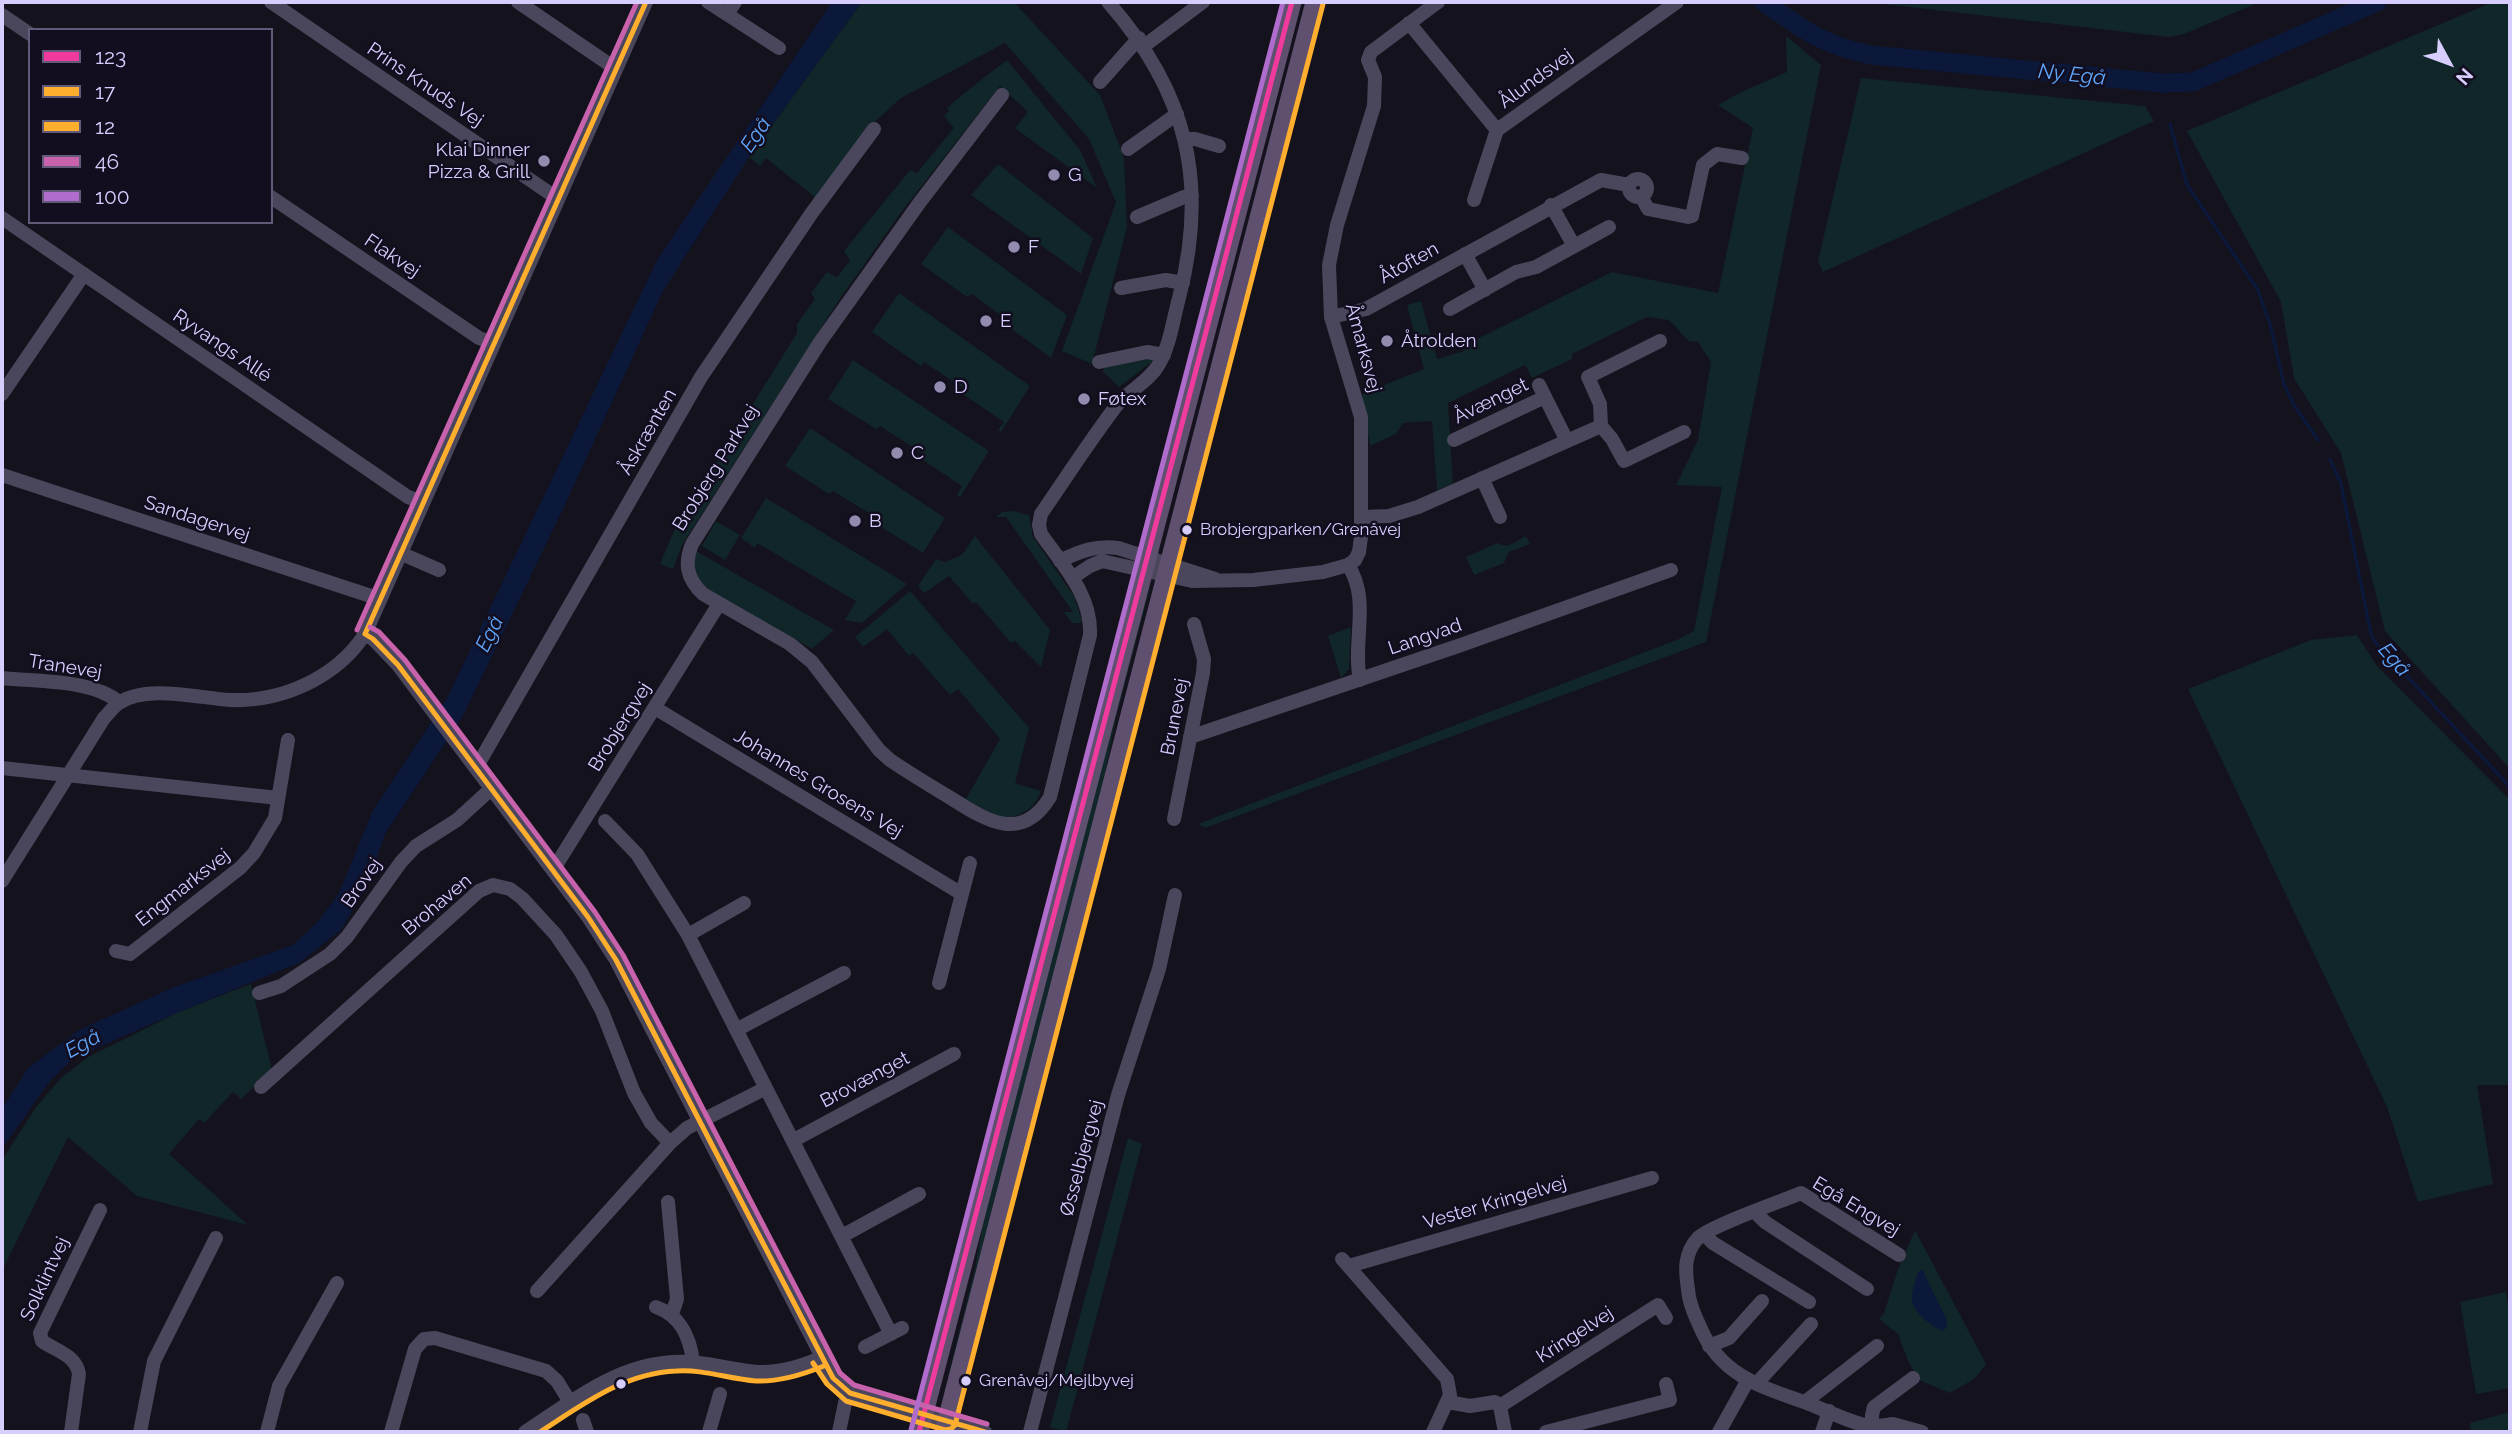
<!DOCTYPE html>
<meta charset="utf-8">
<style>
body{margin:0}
#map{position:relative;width:2512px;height:1434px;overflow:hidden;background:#14121c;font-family:Raleway,sans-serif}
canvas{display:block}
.frame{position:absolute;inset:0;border:4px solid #d8cefe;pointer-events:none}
.legend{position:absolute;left:28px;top:28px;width:245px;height:196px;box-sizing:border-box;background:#120e20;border:2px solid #615b79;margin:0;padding:9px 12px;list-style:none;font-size:21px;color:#d8cefe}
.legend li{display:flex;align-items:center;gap:14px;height:35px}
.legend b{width:35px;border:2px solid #615b79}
.north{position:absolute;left:2414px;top:28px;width:70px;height:70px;-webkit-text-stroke:5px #120e20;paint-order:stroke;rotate:131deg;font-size:19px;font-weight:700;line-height:28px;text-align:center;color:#d8cefe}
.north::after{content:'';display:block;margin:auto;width:24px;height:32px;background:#d8cefe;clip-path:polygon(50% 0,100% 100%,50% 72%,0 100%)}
</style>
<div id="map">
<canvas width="2512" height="1434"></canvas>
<div class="frame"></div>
<ul class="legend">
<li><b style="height:9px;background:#f13a9d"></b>123</li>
<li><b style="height:9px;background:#ffae2d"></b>17</li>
<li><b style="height:9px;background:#ffae2d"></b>12</li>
<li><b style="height:9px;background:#c862ad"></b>46</li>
<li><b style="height:9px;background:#b06ccc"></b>100</li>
</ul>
<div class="north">N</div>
</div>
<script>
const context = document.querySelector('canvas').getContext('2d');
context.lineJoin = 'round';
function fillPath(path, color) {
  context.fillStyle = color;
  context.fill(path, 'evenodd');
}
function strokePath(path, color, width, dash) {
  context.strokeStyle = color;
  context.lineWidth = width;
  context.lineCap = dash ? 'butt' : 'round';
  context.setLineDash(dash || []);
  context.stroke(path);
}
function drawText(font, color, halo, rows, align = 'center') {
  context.font = font + ' Raleway,sans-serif';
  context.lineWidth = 5;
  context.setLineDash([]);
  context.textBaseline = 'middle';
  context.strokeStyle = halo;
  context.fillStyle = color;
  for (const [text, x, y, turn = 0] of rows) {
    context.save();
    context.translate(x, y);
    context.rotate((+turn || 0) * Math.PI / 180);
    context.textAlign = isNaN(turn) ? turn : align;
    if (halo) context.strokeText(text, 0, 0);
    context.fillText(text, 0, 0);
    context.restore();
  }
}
const green = new Path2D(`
 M862,2h152l86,93 24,63 3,69 -35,137 -30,-13 54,-149 -27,-63 -84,-96 -104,55 -33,30 -52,70 -50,-40 -6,8 -11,-9z
 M1866,2h394l-76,32 -15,3z
 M2493,2h17v767l-125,-138 -44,-178 -47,-75 -13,-76 -94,-171z
 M1786,36l35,29 -115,577 -501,186 -7,-4 481,-185 15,-8 28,-144 -46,-2 22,-45 13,-78 -13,-20 -9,-1 -20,-21 -22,-3 -75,37v5l-40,19 -7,-13 -77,38 5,81 -16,6 -5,-69 -29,2 -7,11 -26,12 -8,-52 62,-25 -17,-64 14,-4 16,58 27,-8 1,-6 147,-73 106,21 35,-165 -35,-23 21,-12 48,-21z
 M1007,60l73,90 17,38 -82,-60 13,-16 -28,-26 -98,125 -65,92 -155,242 -9,24 -13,-5 14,-33 123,-198v-9l18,-25 -4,-6 16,-21 10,5 13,-16 -6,-10 66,-81 7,3 37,-45 -10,-12 5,-5 -2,-3c19,-17 42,-34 60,-48z
 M1861,78l284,28 9,15 -331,151 -5,-11z
 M998,164l95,74 -12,36 -110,-79z
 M948,227l119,88 -16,43 -42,-31 2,-4 -39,-29 -5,3 -46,-33z
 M899,293l131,93 -29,46 -3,-2 6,-8 -43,-29 2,-5 -39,-26 -3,4 -49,-34z
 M1153,357v4l-34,26 -16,-15 2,-8z
 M853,360l136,91 -29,46 -3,-2 5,-9 -42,-28 2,-5 -42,-27 -4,3 -48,-30z
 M810,428l135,90 -22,35 -48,-30 2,-5 -44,-27 -4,3 -44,-28z
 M766,498l141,86 -45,39 -17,-3 11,-19 -99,-58 -2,5 -14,-10z
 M1014,511l15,4 4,22 41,59 8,25 -2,2h-8l-8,-11h9l-67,-95h-10l6,-5z
 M716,521l24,14 -15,25 -23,-14z
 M975,536l75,94 -9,37 -26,-26 -4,2 -35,-41 -3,2 -24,-28 -25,17 -6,-7 18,-27 9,3 17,-7z
 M1526,536l4,8 -21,8 -5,11 -30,12 -8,-18 31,-14c13,7 19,-3 29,-7z
 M696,551l138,79 -22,19 -100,-57c-15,-10 -21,-23 -16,-41z
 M1147,587l3,1 -34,130 -17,86 -152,590 -3,-1 31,-125 8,-46z
 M910,591l119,137 -14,55 26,8c-7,21 -29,32 -51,23 -8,-3 -17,-10 -24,-15l34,-60 -42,-50 -8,6 -37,-42 -4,3 -22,-27 -24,18 -8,-10z
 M1351,627l-2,42 -8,9 -13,-42z
 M2357,635l20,31 133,134v285h-33l16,99 -75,18 -31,-95 -199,-418 123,-49z
 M251,984l21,86 -31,29 -8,-7 -29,31 -5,-4 -30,35 79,71 -111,-29 -69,-59 -66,134v-111l34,-53 24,-28 28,-22 91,-45z
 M1128,1138l14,6 -76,288 -16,-5z
 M1915,1230l71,134 -12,15 -24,14 -31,-13 -11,-19 -10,-27 -19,-15 5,-6 14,-44z
 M2506,1292l4,22v74l-34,6 -16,-92z
 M2510,1412v20h-39l-1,-9z`);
const water = new Path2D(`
 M832,2h30l-113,155 -86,134 -99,216 -101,209 -78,118 -18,52 -26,44 -42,33 -120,49 -105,46 -24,23 -48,68v-40l26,-41 51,-38 95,-43 119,-42 26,-25 20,-27 34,-83 73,-110 211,-440z
 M1922,1269l24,49 1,9 -4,4c-12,-5 -29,-18 -31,-31 -1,-9 4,-20 6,-28z`);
const stream = new Path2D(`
 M2162,83l1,9
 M2170,124l17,61 71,105 12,34 14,60 10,21 24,35
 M2330,459l11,25 30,150 4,8 135,145`);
const river = new Path2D(`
 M1764,2c39,28 59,43 107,53l291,28 31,-1 184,-80`);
const minor = new Path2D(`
 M271,2l287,197
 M518,2l98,67
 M708,2l71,46
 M727,14l8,-12
 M2,15l28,19
 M1409,23l88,107 180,-128
 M1144,46l59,-44
 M1100,82l39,-44
 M1002,95l-82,107 -100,140 -128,202c-8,20 -5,35 11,50l87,50 22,18 67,88 11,10c19,13 39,25 59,37 35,22 72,48 101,0l40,-162c2,-40 -28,-71 -49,-101l-2,-9 2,-11c25,-36 49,-74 76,-109 12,-15 33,-24 42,-41 11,-19 14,-44 20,-66 30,-116 8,-206 -71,-296
 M1185,139h10l24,7
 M1128,149l49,-35
 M1629 188a9 9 0 1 1 18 0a9 9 0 1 1-18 0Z
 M1641,196l7,13 40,8 4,-1 11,-51 14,-11 25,4
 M271,197l208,141 14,5
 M1474,200l23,-70
 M1551,205l23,41
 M1137,217l47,-20 8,-1
 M2,218l406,279 15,5
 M1465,254l20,36
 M1121,288l45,-8 17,3
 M1450,309l66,-37 20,-5 73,-40
 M1331,317l35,-8 235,-129 28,5
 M1660,341l-72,36 12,27 1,22 11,13 12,22 60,-29
 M1099,362l48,-10 17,3
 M1539,385l28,56
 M2,394l82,-120
 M1454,440l91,-43
 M2,475l378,124
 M1482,478l18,39
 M1362,517l27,-1 29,-9 183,-81
 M400,553l39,17
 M1060,561c20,-10 36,-16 58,-13l97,31
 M1348,565c23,35 4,76 12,115
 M1072,578l18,-12 12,-5 90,20 61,-1 70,-8 25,-7 7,-5 4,-8 2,-15v-120l-30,-100 -2,-52 8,-40 37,-119 1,-29 -7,-17 3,-8 67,-50
 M365,634l8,5 25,26 190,252 28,43 217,418 17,15 135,39
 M2,678c36,4 89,1 117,24
 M655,708l307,186
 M1190,737l271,-92 210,-75
 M2,768l276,30
 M476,768l225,-391 110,-163 63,-85
 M1174,819l29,-146 1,-14 -10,-35
 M605,821l32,33 51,81 203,399
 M553,870l166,-266
 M2,881l102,-163c5,-5 9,-11 15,-15 27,-19 79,-5 111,-3 52,2 106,-22 135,-66l281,-632
 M688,935l56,-32
 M116,951l14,3 110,-86 14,-15 21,-35 13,-78
 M939,983l31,-120
 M259,993l22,-7 49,-32 17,-17 54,-75 15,-16 41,-26 35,-32
 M736,1030l108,-57
 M261,1087l218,-196 14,-6 17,4 12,9 34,37 25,37 21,39 32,82 17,30 19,20
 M794,1140l160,-86
 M668,1202l9,97 -5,15
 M1755,1212l10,10 102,67
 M1704,1234l9,9 96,59
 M842,1236l77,-42
 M1342,1259l105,120 3,16 -17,37
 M1349,1266l303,-88
 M537,1291l133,-148 17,-15 79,-40
 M656,1307c25,9 34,30 37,55
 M1709,1346l20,-8 33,-37
 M865,1347l37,-19
 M1913,1378l-39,29 -2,8v12l21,-3 29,8
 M1757,1383l54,-59
 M1448,1402l22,4 25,-4 5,4
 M1805,1402l72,-56
 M583,1420l4,12
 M71,1432l8,-58c-3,-19 -23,-23 -37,-33l-2,-8 60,-123
 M140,1432l14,-71 62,-123
 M267,1432l12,-46 58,-103
 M391,1432l24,-83 9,-10 11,-1 111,33 11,10 13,21
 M525,1432c46,-30 91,-67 148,-70 30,-2 57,8 86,10 22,1 42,-6 62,-14
 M709,1432l11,-38
 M839,1432l6,-29 5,-10
 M1030,1432l88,-337 41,-126 16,-74
 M1505,1432l-5,-26 158,-101 8,13
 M1546,1432l124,-32 -4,-16
 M1719,1432l29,-52
 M1822,1432l7,-21
 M1873,1432l-1,-5c-21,-4 -40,-14 -60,-22 -46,-17 -90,-27 -111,-76 -6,-13 -12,-26 -13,-40 -3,-19 -4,-36 10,-51 14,-13 82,-36 103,-45l98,62`);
const major = new Path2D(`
 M919,1432l373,-1430
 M944,1432l371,-1430`);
const bus1 = new Path2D(`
 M919,1432l373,-1430`);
const bus2 = new Path2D(`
 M813,1363l14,21 19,17 99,29 6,-1 4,-4 368,-1421
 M540,1432c42,-27 84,-59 136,-61 27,-2 53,8 80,10 24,1 46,-6 68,-15`);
const bus3 = new Path2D(`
 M365,634l8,5 25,26 190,252 28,43 217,418 17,15 135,39
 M365,634l281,-632`);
const bus4 = new Path2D(`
 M370,627l9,5 26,28 190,252 28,43 217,418 14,12 133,39
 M357,630l280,-628`);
const bus5 = new Path2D(`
 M911,1430l372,-1428`);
const markers = [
 [544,161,7,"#938caf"],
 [1054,175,7,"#938caf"],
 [1014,247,7,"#938caf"],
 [986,321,7,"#938caf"],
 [1387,341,7,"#938caf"],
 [940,387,7,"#938caf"],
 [1084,399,7,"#938caf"],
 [897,453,7,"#938caf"],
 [855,521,7,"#938caf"],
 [1187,530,6,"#d8cefe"],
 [966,1381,6,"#d8cefe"],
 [621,1384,6,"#d8cefe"]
];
const busNames = [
 ["Brobjergparken/Grenåvej",1200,530],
 ["Grenåvej/Mejlbyvej",979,1381]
];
const streetNames = [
 ["Ålundsvej",1536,79,-36],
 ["Prins Knuds Vej",425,85,34],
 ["Flakvej",392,256,34],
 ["Åtoften",1409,263,-29],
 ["Ryvangs Allé",222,346,34],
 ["Åmarksvej",1363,348,75],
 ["Åvænget",1491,401,-26],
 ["Åskrænten",648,432,-60],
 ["Brobjerg Parkvej",716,468,-58],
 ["Sandagervej",197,519,18],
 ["Langvad",1425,637,-19],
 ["Tranevej",65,667,9],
 ["Brunevej",1175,717,-79],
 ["Brobjergvej",620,727,-58],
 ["Johannes Grosens Vej",818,784,31],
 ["Brovej",362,883,-55],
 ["Engmarksvej",183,888,-38],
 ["Brohaven",437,905,-40],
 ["Brovænget",865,1080,-28],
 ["Øsselbjergvej",1082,1158,-75],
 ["Vester Kringelvej",1495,1203,-16],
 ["Egå Engvej",1856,1207,31],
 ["Solklintvej",45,1279,-65],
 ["Kringelvej",1575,1335,-33]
];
const poiNames = [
 ["Klai Dinner",530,150,"right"],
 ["Pizza & Grill",530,172,"right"],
 ["G",1068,175],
 ["F",1028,247],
 ["E",1000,321],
 ["Åtrolden",1401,341],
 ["D",954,387],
 ["Føtex",1098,399],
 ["C",911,453],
 ["B",869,521]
];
const waterNames = [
 ["Ny Egå",2072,75,6],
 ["Egå",756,135,-56],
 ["Egå",490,634,-64],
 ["Egå",2394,660,49],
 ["Egå",83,1044,-29]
];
fillPath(green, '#112628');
fillPath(water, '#0c183a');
strokePath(stream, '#0c183a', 3.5);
strokePath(river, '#0c183a', 19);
strokePath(minor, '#4a475d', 14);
strokePath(major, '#5e506e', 19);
strokePath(bus1, '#f13a9d', 5);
strokePath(bus2, '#ffae2d', 5);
strokePath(bus3, '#ffae2d', 5);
strokePath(bus4, '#c862ad', 5);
strokePath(bus5, '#b06ccc', 5);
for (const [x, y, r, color] of markers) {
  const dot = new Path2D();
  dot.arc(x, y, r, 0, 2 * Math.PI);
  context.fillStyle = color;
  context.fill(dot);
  strokePath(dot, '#120e20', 2.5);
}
drawText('17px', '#d8cefe', '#120e20', busNames, 'left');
drawText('19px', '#d8cefe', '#120e20', streetNames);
drawText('19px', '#d8cefe', '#120e20', poiNames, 'left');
drawText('italic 21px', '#5fa6fb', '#120e20', waterNames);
</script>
